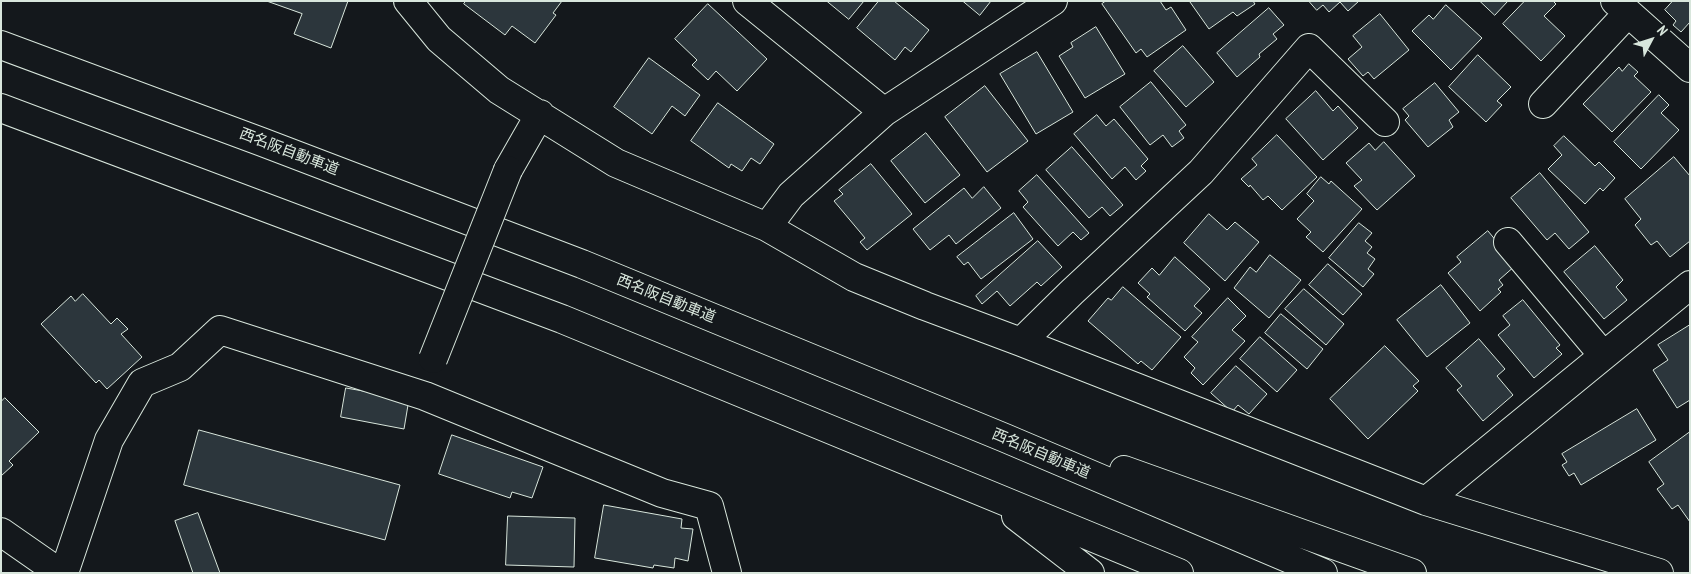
<!DOCTYPE html>
<meta charset="utf-8">
<style>
body{margin:0}
#map{position:relative;width:1691px;height:574px;overflow:hidden;background:#14181c;font-family:"PT Sans Narrow",sans-serif}
canvas{display:block}
.frame{position:absolute;inset:0;border:2px solid #d8e6dc;pointer-events:none}
.north{position:absolute;left:1626px;top:15px;width:50px;height:50px;-webkit-text-stroke:4px #14181c;paint-order:stroke;rotate:50deg;font-size:14px;font-weight:700;line-height:20px;text-align:center;color:#d8e6dc}
.north::after{content:'';display:block;margin:auto;width:18px;height:22px;background:#d8e6dc;clip-path:polygon(50% 0,100% 100%,50% 72%,0 100%)}
</style>
<div id="map">
<canvas width="1691" height="574"></canvas>
<div class="frame"></div>
<div class="north">N</div>
</div>
<script>
const context = document.querySelector('canvas').getContext('2d');
context.lineJoin = 'round';
function fillPath(path, color) {
  context.fillStyle = color;
  context.fill(path, 'evenodd');
}
function strokePath(path, color, width, dash) {
  context.strokeStyle = color;
  context.lineWidth = width;
  context.lineCap = dash ? 'butt' : 'round';
  context.setLineDash(dash || []);
  context.stroke(path);
}
function drawText(font, color, halo, rows, align = 'center') {
  context.font = font + ' "PT Sans Narrow","Noto Sans JP",sans-serif';
  context.lineWidth = 4;
  context.setLineDash([]);
  context.textBaseline = 'middle';
  context.strokeStyle = halo;
  context.fillStyle = color;
  for (const [text, x, y, turn = 0] of rows) {
    context.save();
    context.translate(x, y);
    context.rotate((+turn || 0) * Math.PI / 180);
    context.textAlign = isNaN(turn) ? turn : align;
    if (halo) context.strokeText(text, 0, 0);
    context.fillText(text, 0, 0);
    context.restore();
  }
}
const building = new Path2D(`
 M267,1h81l-17,47 -37,-14 8,-20z
 M466,1h96l-9,12 3,2 -21,28 -23,-17 -7,9 -41,-31z
 M827,1h37l-15,18z
 M879,1h15l35,29 -18,22 -6,-5 -10,13 -38,-32z
 M963,1h28l-11,14z
 M1106,1h54l6,9 5,-3 15,23 -39,27 -6,-8 -5,4 -34,-49z
 M1192,1h61l2,3 -18,12 -4,-4 -24,17 -19,-27z
 M1309,1h50l-11,10 -8,-9 -11,10 -6,-7 -6,5z
 M1480,1h28l-13,14z
 M1525,1h28l3,3 -12,12 21,20 -24,25 -38,-37z
 M1673,1h17v21l-9,10 -8,-7 3,-4 -11,-11z
 M708,4l59,55 -30,32 -21,-20 -8,9 -16,-15 5,-5 -22,-21z
 M1446,5l36,33 -31,32 -39,-39 17,-16 4,4z
 M1269,8l15,17 -11,9 4,5 -18,15 1,3 -23,20 -20,-24z
 M1380,14l29,36 -35,29 -6,-7 -5,4 -15,-17 14,-12 -9,-11z
 M1096,27l29,47 -40,24 -26,-42 14,-9 -2,-4z
 M1183,46l31,36 -28,25 -32,-36z
 M1037,52l36,60 -37,22 -36,-60z
 M1478,55l33,32 -14,14 5,4 -16,17 -37,-35z
 M649,58l51,37 -15,21 -13,-10 -20,28 -38,-27z
 M1629,64l9,8 -4,4 17,16 -39,40 -29,-28 36,-37 3,4z
 M1151,82l35,43 -7,6 5,7 -12,9 -9,-12 -13,10 -30,-38z
 M1435,83l24,29 -10,8 4,7 -25,20 -23,-27 4,-4 -6,-7z
 M985,86l43,55 -41,31 -42,-55z
 M1316,91l17,20 5,-5 20,22 -35,32 -37,-41z
 M1659,95l10,10 -8,8 18,17 -38,39 -27,-27z
 M718,103l56,41 -14,20 -9,-6 -9,13 -11,-7 -2,4 -38,-27z
 M1097,115l9,11 8,-7 34,40 -7,7 5,5 -10,9 -11,-13 -13,12 -38,-45z
 M926,133l34,42 -35,28 -34,-42z
 M1277,135l40,42 -35,33 -14,-14 -5,4 -13,-15 -1,2 -8,-8 16,-14 -5,-6z
 M1564,136l31,30 4,-4 16,16 -12,13 -3,-3 -15,16 -37,-35 14,-14 -8,-9z
 M1384,142l31,34 -38,34 -23,-24 8,-6 -16,-17 23,-20 6,7z
 M1072,147l51,58 -13,11 -8,-9 -13,11 -43,-48z
 M1674,157l16,19v65l-20,16 -13,-16 -6,4 -16,-20 6,-6 -16,-20z
 M871,164l41,50 -45,36 -7,-8 5,-4 -31,-37 9,-7 -4,-4z
 M1540,173l49,59 -20,17 -14,-16 -8,7 -36,-42z
 M1037,175l52,58 -8,7 -8,-8 -15,14 -35,-39 5,-5 -9,-11z
 M1321,177l8,7 2,-3 31,28 -39,43 -17,-15 5,-5 -14,-13 17,-18 -7,-7z
 M984,187l17,21 -45,36 -7,-9 -19,15 -17,-21 51,-41 8,10z
 M1014,213l19,26 -52,40 -13,-17 -4,3 -7,-8z
 M1209,214l18,16 8,-8 24,20 -34,39 -41,-38z
 M1359,223l13,10 -7,8 7,6 -5,6 8,6 -7,10 6,5 -11,13 -34,-29z
 M1488,231l28,34 -17,15 4,5 -5,4 3,3 -21,19 -32,-38 13,-11 -4,-5z
 M1038,241l24,26 -21,19 -4,-4 -27,24 -13,-15 -15,13 -6,-8z
 M1595,246l28,34 -7,7 11,13 -23,19 -40,-47z
 M1270,255l31,25 -32,38 -35,-30 16,-21 6,5z
 M1175,257l35,32 -16,17 8,7 -17,18 -38,-34 3,-3 -12,-11 14,-15 7,7z
 M1328,264l34,30 -19,21 -34,-30z
 M1441,285l29,38 -43,34 -30,-37z
 M1123,287l58,50 -29,33 -11,-9 -3,3 -50,-43 20,-23 3,2z
 M1304,289l40,35 -18,21 -41,-36z
 M83,294l28,30 6,-6 11,11 -7,5 21,23 -35,32 -8,-9 -3,3 -55,-59 30,-28 4,5z
 M1228,298l18,18 -14,14 13,11 -42,44 -12,-12 4,-5 -11,-11 14,-15 -6,-5z
 M1523,300l37,45 -4,3 6,6 -28,24 -36,-43 12,-10 -7,-9z
 M1281,314l42,35 -16,20 -42,-36z
 M1690,325v75l-13,8 -24,-38 15,-10 -10,-15z
 M1260,337l37,33 -20,22 -37,-33z
 M1479,339l26,30 -8,7 16,19 -30,26 -26,-31 5,-4 -16,-18z
 M1385,346l34,35 -6,5 5,5 -50,48 -38,-40z
 M1236,366l31,28 -18,20 -11,-9 -6,7 -21,-19z
 M346,388l63,11 -5,30 -63,-12z
 M5,398l34,34 -30,29 4,4 -12,11v-74z
 M1637,409l19,31 -75,45 -7,-12 -5,3 -7,-11 5,-3 -5,-8z
 M199,430l201,55 -15,55 -201,-55z
 M1690,432v90l-12,-17 -6,4 -15,-20 7,-5 -15,-22z
 M452,435l91,32 -11,31 -20,-6 -2,6 -71,-24z
 M604,505l78,14 -1,9 12,1 -5,32 -13,-3 -1,10 -20,-3 -1,3 -58,-10z
 M198,513l22,60h-27l-18,-52z
 M508,516l67,2 -1,49 -68,-2z`);
const minor = new Path2D(`
 M408,1l31,38 60,51 117,73 151,64 87,50 71,29 96,36 405,159 233,72
 M747,1l137,111
 M1615,1l75,67
 M1543,104l85,-91
 M508,170l32,-56
 M767,227l24,-32 93,-83 169,-111
 M1508,242l95,113
 M1021,342l51,-50 129,-120 108,-124 76,74
 M1426,501l264,-216
 M1,532l59,41
 M64,573l45,-133 33,-57 38,-16 40,-37 205,66 237,97 47,13 18,67`);
const motorway = new Path2D(`
 M1,45l261,97 320,122 423,174 318,135
 M1,108l561,211 617,254
 M1124,470l288,103
 M1016,516l74,57`);
const minorBridge = new Path2D(`
 M433,359l75,-189`);
const streetNames = [
 ["西名阪自動車道",289,152,21],
 ["西名阪自動車道",666,299,22],
 ["西名阪自動車道",1041,454,23]
];
fillPath(building, '#2c363c');
strokePath(building, '#d8e6dc', 1);
strokePath(minor, '#d8e6dc', 30);
strokePath(motorway, '#d8e6dc', 30);
strokePath(minor, '#14181c', 28);
strokePath(motorway, '#14181c', 28);
strokePath(minorBridge, '#d8e6dc', 30, []);
strokePath(minorBridge, '#14181c', 28);
drawText('15px', '#d8e6dc', '#14181c', streetNames);
</script>
